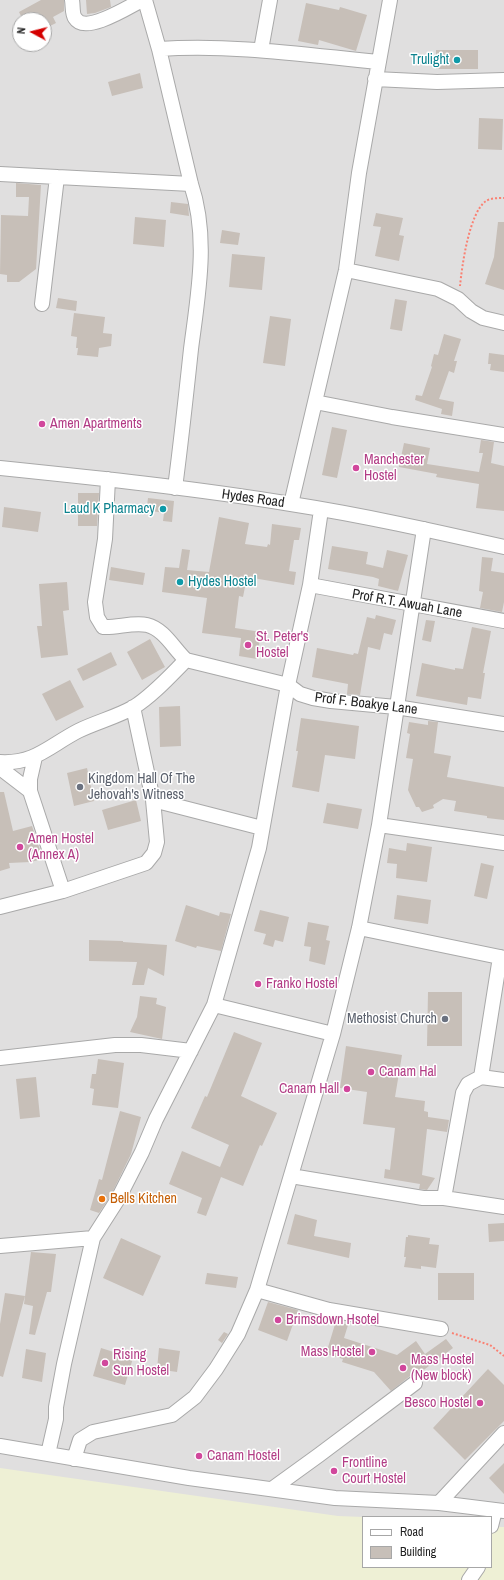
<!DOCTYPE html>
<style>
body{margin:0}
#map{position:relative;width:504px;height:1580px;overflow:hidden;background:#f2efe9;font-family:"Archivo Narrow",sans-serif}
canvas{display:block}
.legend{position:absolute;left:362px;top:1516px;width:130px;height:52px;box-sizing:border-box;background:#fff;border:1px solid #a7a7a7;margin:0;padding:5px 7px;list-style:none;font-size:12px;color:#222}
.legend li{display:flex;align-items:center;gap:8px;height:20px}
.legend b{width:20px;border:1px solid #a7a7a7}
.north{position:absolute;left:12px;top:12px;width:40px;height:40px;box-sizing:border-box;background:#fff;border:1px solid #a7a7a7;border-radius:50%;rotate:277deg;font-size:11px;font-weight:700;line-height:16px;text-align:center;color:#222}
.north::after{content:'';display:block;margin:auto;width:14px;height:18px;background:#d40000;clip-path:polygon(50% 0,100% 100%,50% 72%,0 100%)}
</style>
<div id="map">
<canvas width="504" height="1580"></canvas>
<ul class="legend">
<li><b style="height:5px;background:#fff"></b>Road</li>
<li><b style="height:11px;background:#c7bfb8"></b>Building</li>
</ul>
<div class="north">N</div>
</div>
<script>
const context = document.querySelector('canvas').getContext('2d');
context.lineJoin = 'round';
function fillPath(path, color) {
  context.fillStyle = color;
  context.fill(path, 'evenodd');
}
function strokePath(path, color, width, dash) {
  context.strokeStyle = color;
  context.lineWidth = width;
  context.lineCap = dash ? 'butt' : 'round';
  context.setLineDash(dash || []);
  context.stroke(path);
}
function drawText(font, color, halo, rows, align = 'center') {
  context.font = font + ' "Archivo Narrow",sans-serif';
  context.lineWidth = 3;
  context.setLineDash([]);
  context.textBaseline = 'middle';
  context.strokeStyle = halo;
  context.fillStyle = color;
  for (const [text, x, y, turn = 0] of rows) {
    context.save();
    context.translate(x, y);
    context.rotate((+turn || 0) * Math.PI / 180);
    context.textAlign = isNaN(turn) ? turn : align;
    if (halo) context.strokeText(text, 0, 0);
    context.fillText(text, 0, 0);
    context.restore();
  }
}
const residential = new Path2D(`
 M0,0h504v1580h-504zM20,20h24v24h-24zM363,1517h128v50h-128z`);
const farmland = new Path2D(`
 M0,1468l338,48 25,1v50h128v-40h13v53h-504z`);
const building = new Path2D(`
 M41,0h23v11l-11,6 3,6 -12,6v-9h-21l-4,-8z
 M86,0h24l1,7 -16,6 -8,1z
 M306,3l33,7 1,-3 27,8 -11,36 -37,-11 -1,5 -20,-4z
 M436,50h42v19h-42z
 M140,73l3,15 -31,8 -4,-14z
 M479,118l24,1 -1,31 -24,-1z
 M16,183l25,2 -5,84 -17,13h-12v-7l-7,-1 1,-59 27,1 1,-19h-13z
 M171,202l17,2 1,12 -19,-3z
 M376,213l27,5 -4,17 5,1 -5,25 -24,-5 6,-29 -8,-1z
 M135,217l31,3 -2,27 -31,-3z
 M498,222h6v68l-19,-6 9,-27z
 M222,230l18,3 -2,12 -18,-2z
 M232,254l33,3 -3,33 -33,-3z
 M58,298l19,3 -1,10 -20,-3z
 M395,299l12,2 -5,30 -12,-2z
 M74,313l31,4 -2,16 9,1 -1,12 -12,2 -1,9 -21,-2 1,-7h-2l1,-11 -6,-1z
 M270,316l21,3 -6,47 -22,-3z
 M444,334l17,5 -7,22h3l-3,12 -5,-2 -10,28 15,3 -2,14 -11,-2 1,-5 -27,-9 1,-5 6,1 10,-29 -1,-1 3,-12 4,1z
 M489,353l15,2v17l-14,-2 1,-6h-3z
 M332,427l15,3 -10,48 -15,-3z
 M481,440l13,2 -3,21 13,3v45l-28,-3 3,-24 -43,-7 1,-3 -38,-7 5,-24 26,5 -3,16 52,8 4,-19h-4z
 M78,493h21l-2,33h-19z
 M148,498l26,3 -2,21 -9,-1 1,-8 -12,-2v-4l-5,-1z
 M4,507l37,5 -3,20 -36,-5z
 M219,517l30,6 -4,21 22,3 1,-3 2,1 2,-21 29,4 -2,12h-5l-5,31 7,1 -2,13 -47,-8 -4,20 -4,-1 -4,32 26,4 -4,27 -18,-3 2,-18 -39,-5 5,-35 -45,-6 3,-25 14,1 3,-19 8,1 -3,20 22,2z
 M332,546l36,6 -2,12 17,4 4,-18 21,5 -10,36 -20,-5 1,-7 -6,-2 -45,-8z
 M482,557l11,1 -2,13 13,2v29l-2,10 -22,-4 3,-16 -4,-1z
 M111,567l34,6 -2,12 -34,-5z
 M67,582l2,28 -6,1 5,44 -27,3 -4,-32h5l-3,-42z
 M376,615l20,5 -4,15 -8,-2 -4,17 -12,-3 -8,48 -13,-1 1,-10 -36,-7 5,-29 36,7 1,-2 4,1 9,-37 8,2z
 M426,620l9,1 -4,21 -9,-2z
 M472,627l19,4 -8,42h2l-4,26 -13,-2 -1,8 -51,-9 6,-33 33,7v-2l8,1z
 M150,639l15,28 -23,13 -15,-28z
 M111,652l6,13 -34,16 -6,-12z
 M70,680l14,27 -28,14 -14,-27z
 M180,706l1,40 -21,1 -1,-40z
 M301,718l58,8 -4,33 -30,-4 -6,37 -27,-5 6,-36h-2z
 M428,721l10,1 -4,31 17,3 -4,21 57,10v33l-17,-2v-2l-33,-5 2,-10 -13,-2 -10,6 1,3 -12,4 -3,-5h-3l-8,-17 5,-31 -7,-1 4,-24 -3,-1 2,-11 19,3z
 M87,768l7,33 -20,5 -7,-33z
 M0,792h4l9,39 19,-5 11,33 -13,3 -21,1 1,5 -10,3z
 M136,800l5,21 -33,9 -6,-20z
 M327,803l35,6 -4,20 -35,-6z
 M407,843l25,4 -5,35 -31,-4 1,-14 -10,-1 2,-15 17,3z
 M481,863l13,3 -7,33 -13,-3z
 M397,895l34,5 -3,24 -34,-5z
 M186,905l33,11 1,-4 11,2 -10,37 -24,-5 -1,2 -21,-7z
 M260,910l29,7 -6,25 -8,-2 -2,7 -10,-3 3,-10 -12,-3z
 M308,922l21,4 -3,14 4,1 -5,24 -16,-4 2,-14 -7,-1z
 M89,940l34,1v1l44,3 -3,31 -16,-8 -4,17h-12l5,-23 -48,-1z
 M428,992h34v54h-35z
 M140,996l17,2 -1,6 10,3 -4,32 -32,-7 7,-15z
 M234,1032l28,11 -21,53 36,17 -15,33 -2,-1 -17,41 -22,-9 -15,39 -9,-3 5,-15 -33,-14 13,-33 38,16 9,-22 -38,-17 14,-32 2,1z
 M346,1046l56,9 -7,42 30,4 -1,10 4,1v5l21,3 -2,12 -20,-3 -5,46 13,3 -8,12 -8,-1 1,-5 -36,-6 1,-9 5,1 5,-42 -32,-4 4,-32 -27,-4z
 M98,1059l26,4 -6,45 -26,-3 2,-16 -4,-1 2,-14h4z
 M36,1077l4,40 -20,2 -4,-40z
 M120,1111l21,6 -10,37 -20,41 -12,18 -9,-3 9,-31 3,1z
 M295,1214l22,6 -3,16 37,7 -2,15 -62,-14z
 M504,1223v18l-15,1 -1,-18z
 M408,1235l22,3 -1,6 10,1 -3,23 -15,-2v3l-17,-2 2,-10h-2l2,-20h2z
 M121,1238l40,18 -18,40 -40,-18z
 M31,1252l25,2 -5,38h-4l-12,43 -6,-1 4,-28 -9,-2z
 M207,1273l31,4 -2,11 -31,-4z
 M438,1273h36v27h-36z
 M5,1293l20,3 -22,81 -3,-1v-52z
 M268,1302l30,8 -11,31 -29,-11z
 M336,1321l12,4 -4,13 53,17 19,-14 9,13 21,-15 7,9 -36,27 -7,1 -19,15 -17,-19 -32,-10 1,-3 -17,-5z
 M224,1332l4,2 -6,9 -4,-3z
 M101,1348l32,10 -8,27 -32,-9z
 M159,1348l21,3 -3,21 -20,-3z
 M26,1349l20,4 -4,29 -20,-4z
 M488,1369l16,16v36l-39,39 -32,-32z
 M504,1463v31l-15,-16z`);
const path = new Path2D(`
 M460,286c2,-20 9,-73 26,-85 4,-3 13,-3 18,-3
 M452,1333l38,12 14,11`);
const minor = new Path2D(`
 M72,0c1,5 0,14 3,18 10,17 55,-12 67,-18
 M145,0l14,49 32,135c18,54 7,110 0,165 -5,47 -10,93 -16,139
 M159,49c74,-5 147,6 220,13
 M261,50l9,-50
 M375,79l62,3 67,-2
 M0,174l191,10
 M346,270l92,19 20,10 13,12 12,7 21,5
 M42,304l15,-127
 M315,402l77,15 112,18
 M0,468c97,10 194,20 291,36 71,11 142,27 213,43
 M108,479l-3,60 -10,63 2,15 6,10c14,1 30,-5 44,-2 17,4 27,24 39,35l102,25 12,9 13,4 18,3 65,6 108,17
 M291,504l55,-234 13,-97 31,-173
 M310,585l194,36
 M35,757l-5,22v12l33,100
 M0,762c35,2 49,-16 78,-31 18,-9 39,-14 56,-24 19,-12 36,-31 52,-47
 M0,768l30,23
 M153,800l109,28
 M379,825l125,18
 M0,907l63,-16 83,-28 8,-10 3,-11 -4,-42 -20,-93
 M359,928l145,30
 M214,1005l119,29
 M0,1058l115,-13h26l50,6
 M481,1077l23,3
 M291,1176l132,22h21l60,9
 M444,1198l19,-105 5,-9 13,-7 19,-120
 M0,1246l93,-8
 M257,1290l72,20 112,19
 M0,1446l189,32 146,20 104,5 65,8
 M48,1454l8,-35v-12l8,-43 29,-126 25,-39 24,-47 14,-33 58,-114 45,-157 29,-163 22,-100 11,-75
 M74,1459l6,-19 13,-8 79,-17 23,-18 21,-28 22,-35 19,-44 76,-256 26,-106 20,-103 45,-296
 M272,1489l47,-34 96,-72
 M439,1503l65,-70
 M491,1526l4,-16
 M469,1580l9,-13`);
const markers = [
 [457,60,4,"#0f9aa8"],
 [42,424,4,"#d1479c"],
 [356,468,4,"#d1479c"],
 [163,509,4,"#0f9aa8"],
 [180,582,4,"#0f9aa8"],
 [248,645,4,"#d1479c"],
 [80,787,4,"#6b7280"],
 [20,847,4,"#d1479c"],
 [258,984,4,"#d1479c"],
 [445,1019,4,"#6b7280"],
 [371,1072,4,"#d1479c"],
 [347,1089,4,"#d1479c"],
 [102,1199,4,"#e8710a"],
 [278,1320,4,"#d1479c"],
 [372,1352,4,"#d1479c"],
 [105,1363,4,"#d1479c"],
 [403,1368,4,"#d1479c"],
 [480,1403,4,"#d1479c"],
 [199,1456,4,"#d1479c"],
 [334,1471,4,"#d1479c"]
];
const cultureNames = [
 ["Trulight",449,60],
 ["Laud K Pharmacy",155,509],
 ["Hydes Hostel",188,582,"left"]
];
const hotelNames = [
 ["Amen Apartments",50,424],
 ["Manchester",364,460],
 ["Hostel",364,476],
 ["St. Peter's",256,637],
 ["Hostel",256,653],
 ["Amen Hostel",28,839],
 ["(Annex A)",28,855],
 ["Franko Hostel",266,984],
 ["Canam Hal",379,1072],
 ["Canam Hall",339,1089,"right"],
 ["Brimsdown Hsotel",286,1320],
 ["Mass Hostel",364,1352,"right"],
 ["Rising",113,1355],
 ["Sun Hostel",113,1371],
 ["Mass Hostel",411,1360],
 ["(New block)",411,1376],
 ["Besco Hostel",472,1403,"right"],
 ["Canam Hostel",207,1456],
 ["Frontline",342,1463],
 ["Court Hostel",342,1479]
];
const streetNames = [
 ["Hydes Road",253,499,8],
 ["Prof R.T. Awuah Lane",407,604,10],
 ["Prof F. Boakye Lane",366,704,7]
];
const worshipNames = [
 ["Kingdom Hall Of The",88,779],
 ["Jehovah's Witness",88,795],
 ["Methosist Church",437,1019,"right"]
];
const foodNames = [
 ["Bells Kitchen",110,1199]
];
fillPath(residential, '#e0dfdf');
fillPath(farmland, '#eef0d5');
fillPath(building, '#c7bfb8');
strokePath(minor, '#a9a9a9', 16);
strokePath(path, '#fa8072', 2, [2, 2]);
strokePath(minor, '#fff', 14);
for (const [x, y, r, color] of markers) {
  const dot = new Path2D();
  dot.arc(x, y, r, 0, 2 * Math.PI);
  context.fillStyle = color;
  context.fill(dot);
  strokePath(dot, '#fff', 1.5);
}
drawText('14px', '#0d838f', '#fff', cultureNames, 'right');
drawText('14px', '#b23c85', '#fff', hotelNames, 'left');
drawText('14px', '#222', '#fff', streetNames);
drawText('14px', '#5b616d', '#fff', worshipNames, 'left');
drawText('14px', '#c56008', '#fff', foodNames, 'left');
</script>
